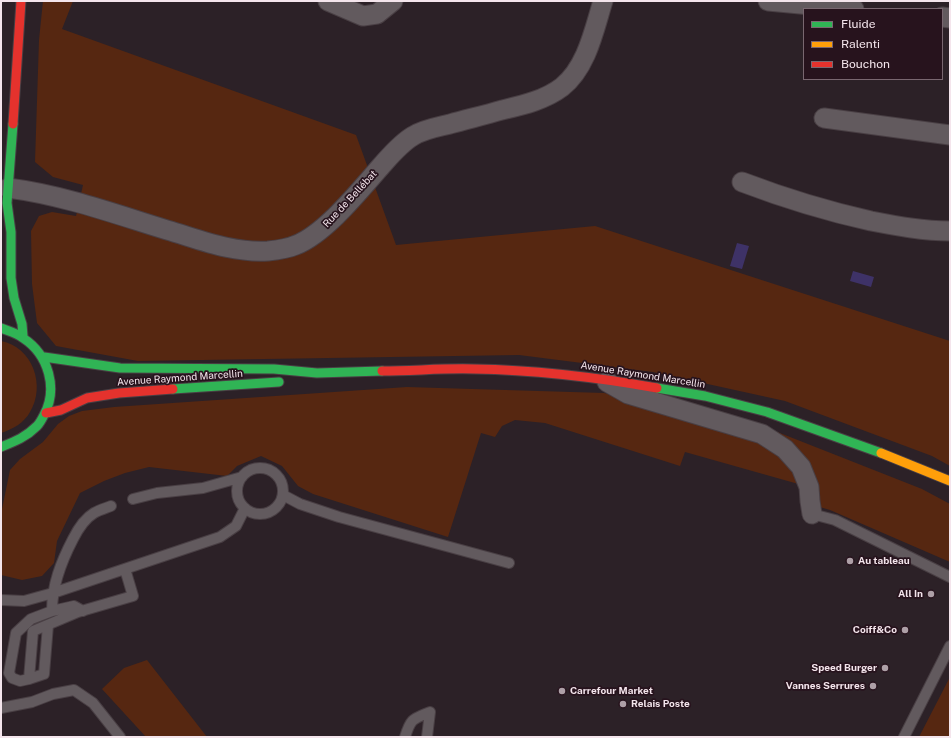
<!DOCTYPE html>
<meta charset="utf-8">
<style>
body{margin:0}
#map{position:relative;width:951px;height:738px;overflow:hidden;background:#2c2127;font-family:"Public Sans",sans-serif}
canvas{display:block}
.frame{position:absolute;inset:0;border:2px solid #f4e5ec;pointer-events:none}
.legend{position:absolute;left:803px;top:8px;width:140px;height:72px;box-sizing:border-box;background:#27131d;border:1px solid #796770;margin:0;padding:5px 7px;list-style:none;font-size:12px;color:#f4e5ec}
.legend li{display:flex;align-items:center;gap:8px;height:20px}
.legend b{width:20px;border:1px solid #796770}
</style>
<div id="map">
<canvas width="951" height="738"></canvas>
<div class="frame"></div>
<ul class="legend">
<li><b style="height:5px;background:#30b455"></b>Fluide</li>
<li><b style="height:5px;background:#ff9f0a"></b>Ralenti</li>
<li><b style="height:5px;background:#e5322d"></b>Bouchon</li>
</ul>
</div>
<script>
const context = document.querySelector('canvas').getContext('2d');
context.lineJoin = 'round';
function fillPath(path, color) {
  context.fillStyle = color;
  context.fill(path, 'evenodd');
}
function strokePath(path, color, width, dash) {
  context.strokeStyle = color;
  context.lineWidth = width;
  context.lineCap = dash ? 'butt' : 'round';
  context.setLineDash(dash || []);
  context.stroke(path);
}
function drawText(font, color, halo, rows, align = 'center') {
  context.font = font + ' "Public Sans",sans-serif';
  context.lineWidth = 3.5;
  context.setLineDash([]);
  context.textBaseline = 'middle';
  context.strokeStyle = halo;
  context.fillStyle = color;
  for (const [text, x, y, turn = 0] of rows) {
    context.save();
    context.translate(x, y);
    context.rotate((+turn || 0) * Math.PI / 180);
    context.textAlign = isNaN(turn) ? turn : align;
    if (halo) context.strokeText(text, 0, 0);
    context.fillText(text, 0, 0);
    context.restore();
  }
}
const green = new Path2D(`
 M43,1h30l-11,28 294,106 40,110 199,-19 355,115v125l-18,-10 -147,-55 -132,-29 -134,-17 -381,6 -82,-15 -19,-23 -5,-39 -1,-53 8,-15 13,-4 24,4 7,-31 -30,-8 -18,-15 4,-122z
 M1,341c32,6 45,45 29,71 -6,11 -17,17 -29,21z
 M407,387l197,6 148,29 170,67 28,15v58l-120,-52 -24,-7 3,-16 -124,-35 -5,14 -135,-43 -30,-3 -13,6 -7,11 -14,-4 -33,104 -135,-43 -15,-8 -16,-20 -21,-10 -24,10 -10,10 -78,-9 -24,6 -21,8 -24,12 -23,48 -3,22 -12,13 -20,4 -21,-5v-61l9,-44 10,-11 23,-17 15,-18 11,-8 13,-5 32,-4z
 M147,660l60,77h-61l-44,-48 22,-21z
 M950,677v60h-31z`);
const water = new Path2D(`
 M737,243l12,3 -7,23 -12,-3z
 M853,271l21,6 -3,10 -21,-6z`);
const lane = new Path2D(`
 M237 491a23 23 0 1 1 46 0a23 23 0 1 1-46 0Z
 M283,495l17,9 39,13 170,46
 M133,499l24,-6 46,-5 39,-11
 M111,506c-5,2 -12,4 -17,7 -10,6 -16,16 -21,26 -12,23 -21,46 -21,72l-21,8 -15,14 -7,40 3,5 8,3 9,-2 4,-48 45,-19 55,-16 -8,-27
 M812,514l23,6 115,57
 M1,600l23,1 29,-8 167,-56 16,-11 9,-18
 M52,611l22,-5 9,5
 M29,679l15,-5 4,-49
 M1,708l31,-6 21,-8 21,-4 19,13 27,34
 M405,737c6,-19 8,-18 25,-25l-3,25
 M904,737l46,-91`);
const street = new Path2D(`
 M328,1l35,15 14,-2 16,-13
 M768,1l86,8
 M942,17l8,1
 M824,118l126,17
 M742,182c42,16 84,29 129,39 26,5 52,10 79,10
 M8,188c55,7 107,26 159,42 34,10 65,23 101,21 10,-1 19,-2 28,-6 30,-12 64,-55 86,-80 9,-10 19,-22 31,-29 11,-7 25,-9 37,-12 18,-5 35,-9 52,-14 21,-5 43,-10 60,-23 25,-20 32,-57 41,-86
 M607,382l21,12 134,40 23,15 16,18 8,20 1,14 2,13`);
const fast = new Path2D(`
 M13,124l-6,79 4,29v46l3,20 8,26 1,12
 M1,328c7,3 16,5 22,10 26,17 35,51 21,77 -2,4 -4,8 -7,11 -11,11 -21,15 -36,21
 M44,357l76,11 154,1 43,4 65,-2
 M657,388l48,8 62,16 114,41
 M173,389l106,-7`);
const slow = new Path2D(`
 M881,453l69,28`);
const jam = new Path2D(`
 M13,124l8,-123
 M382,371c31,0 61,-3 92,-2 62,1 121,8 183,19
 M46,413l15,-3 26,-12 32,-5 54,-4`);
const markers = [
 [850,561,4,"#aea0a7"],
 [931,594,4,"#aea0a7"],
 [905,630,4,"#aea0a7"],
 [885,668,4,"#aea0a7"],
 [873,686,4,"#aea0a7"],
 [562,691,4,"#aea0a7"],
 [623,704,4,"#aea0a7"]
];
const streetNames = [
 ["Rue de Bellébat",350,199,-47],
 ["Avenue Raymond Marcellin",643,375,9],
 ["Avenue Raymond Marcellin",180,378,-4]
];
const poiNames = [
 ["Au tableau",858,561,"left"],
 ["All In",923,594],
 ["Coiff&Co",897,630],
 ["Speed Burger",877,668],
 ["Vannes Serrures",865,686],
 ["Carrefour Market",570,691,"left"],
 ["Relais Poste",631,704,"left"]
];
fillPath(green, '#562711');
fillPath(water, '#3e3267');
strokePath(lane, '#493f44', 12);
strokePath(street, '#493f44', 21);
strokePath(fast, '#493f44', 11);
strokePath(slow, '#493f44', 11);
strokePath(jam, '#493f44', 11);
strokePath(lane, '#625a5e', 10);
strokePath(street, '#625a5e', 19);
strokePath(fast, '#30b455', 9);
strokePath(slow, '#ff9f0a', 9);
strokePath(jam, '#e5322d', 9);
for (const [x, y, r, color] of markers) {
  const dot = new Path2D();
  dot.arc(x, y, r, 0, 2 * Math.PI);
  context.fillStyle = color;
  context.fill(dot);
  strokePath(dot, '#27131d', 1.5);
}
drawText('10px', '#f4e5ec', '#27131d', streetNames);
drawText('bold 10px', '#f4e5ec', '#27131d', poiNames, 'right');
</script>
